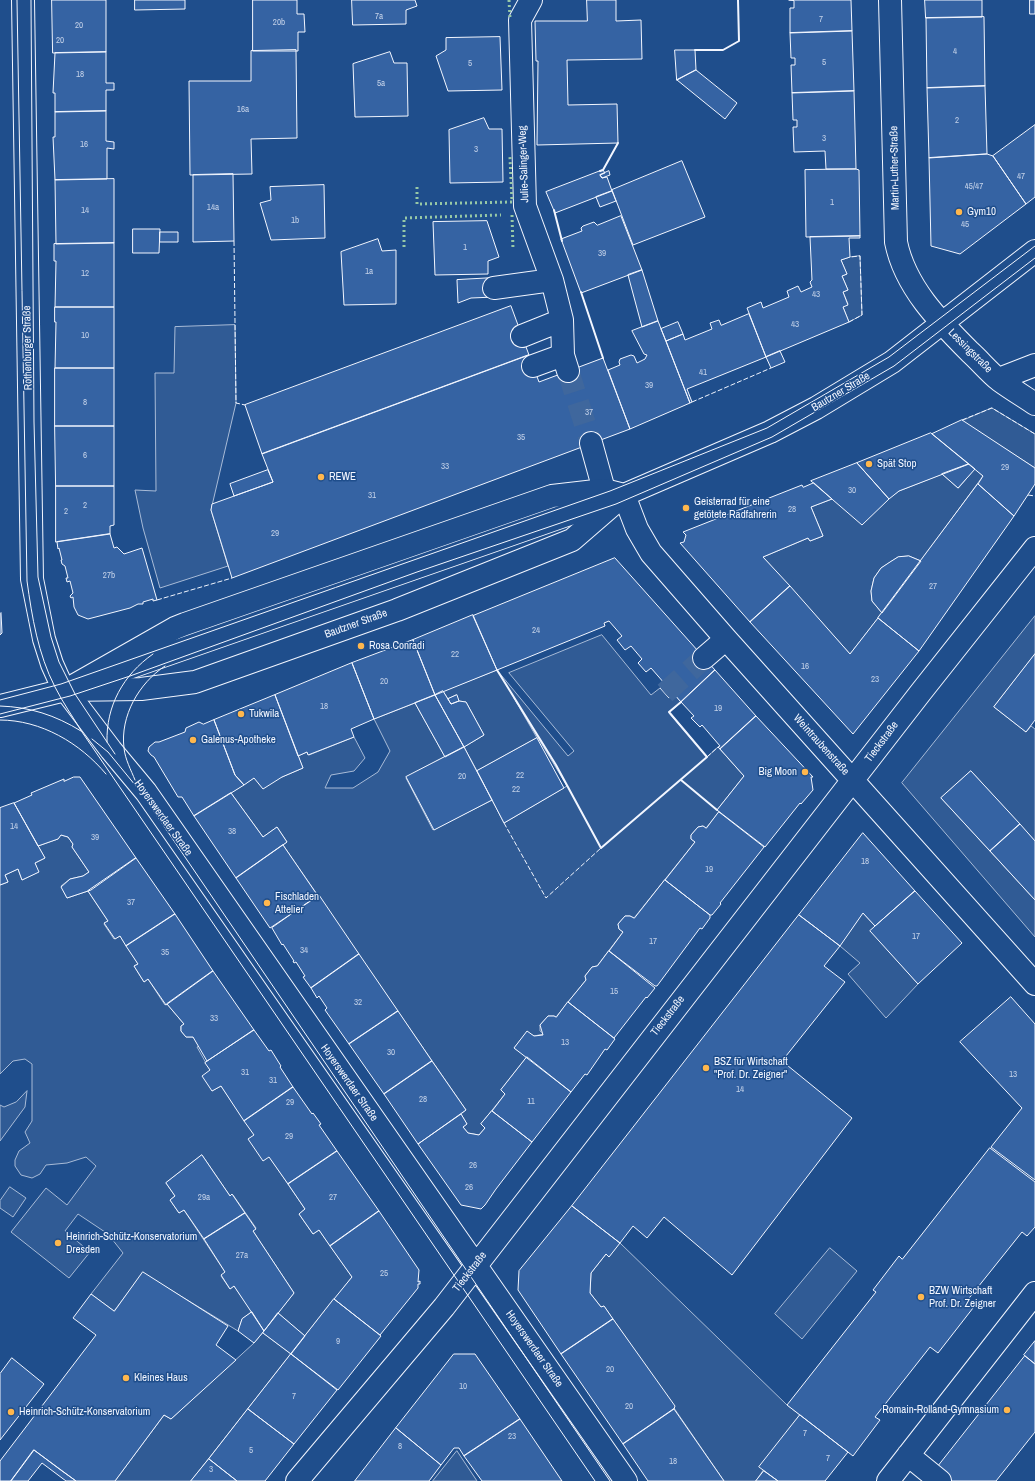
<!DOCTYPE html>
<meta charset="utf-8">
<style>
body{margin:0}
canvas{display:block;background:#1f4e8c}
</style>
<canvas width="1035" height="1481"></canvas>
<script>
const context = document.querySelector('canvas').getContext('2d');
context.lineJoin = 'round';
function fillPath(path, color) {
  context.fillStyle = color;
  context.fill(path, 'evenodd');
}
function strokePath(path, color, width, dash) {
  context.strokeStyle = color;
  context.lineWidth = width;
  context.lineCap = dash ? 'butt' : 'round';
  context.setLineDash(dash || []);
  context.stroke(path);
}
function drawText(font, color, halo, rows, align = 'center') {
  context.font = font + ' "Archivo Narrow",sans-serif';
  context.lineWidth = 3;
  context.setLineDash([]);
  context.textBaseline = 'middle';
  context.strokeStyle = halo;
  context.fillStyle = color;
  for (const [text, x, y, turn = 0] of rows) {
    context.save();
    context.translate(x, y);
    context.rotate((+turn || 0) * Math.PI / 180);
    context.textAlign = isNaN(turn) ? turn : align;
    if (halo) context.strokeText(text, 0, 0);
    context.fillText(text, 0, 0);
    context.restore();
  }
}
const built = new Path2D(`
 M860,256l2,59 -13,7 -6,-15 5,-3 -5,-12 5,-2 -6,-14 5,-2 -6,-14 9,-3z
 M235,325l1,78 -25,107 17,56 -68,22 -17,-60 -8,-38 21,1 -1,-118h19l1,-46z
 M992,408l43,26v34l-73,-47z
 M975,469l8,7 -62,85 -12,-5 -11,1 -17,11 -7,10 -3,13 1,10 10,12 -32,41 -87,-97 45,-19 2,3 13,-5 -12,-29 21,-8h56l11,-8 43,-17 16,14z
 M1035,616v38l-41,53 32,25 5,-6 4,3v112l-64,-70 -30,27 94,102v37l-133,-154z
 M602,635l49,60 9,-7 14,6 7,8 -12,11 38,44 11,-10 26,29 -27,34 2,2 -13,16 -3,-2 -5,1 -7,8v4l4,3 -61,76 -4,-2h-5l-7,8 1,5 4,3 -26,34 -5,1 -7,9 1,4 -30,37 -2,-1h-6l-8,9v6l4,3 -10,2 -7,-4 -13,16 13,9 -26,33 4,4 -24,30 4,4 -6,7 -11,-2 -5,-6 4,-3 -6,-10 5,-4 -183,-265 4,-3 -10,-15 -14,10 -32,-44 23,-15 28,-1 21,-9 -5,-12 9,-4 2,3 45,-18 11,21 -11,13 -23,4 -6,13h28l25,-16 12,-21 -16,-32 41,-16 30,54 -39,21 27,52 59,-30 12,23 63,-37 -53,-88 23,40 -60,33 -13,-24 20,-12 -18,-33 -7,-1 -3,-6 -8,4 -5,-8 54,-21 71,86 6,-5 -65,-78z
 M61,835l7,2 5,7 -1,3 17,25 -6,4 -13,3 -9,7 6,12 21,-7 20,30 -4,3 10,15 6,-3 18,28 -4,2 10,16 4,-3 17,26 2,-1 17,20 -3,2v5l5,6h7l6,9 -2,1 13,23 2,21 9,-5 84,123 -6,5 14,20 6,-4 33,47 -47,59 -27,-23 16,-20 -41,-62 3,-3 -23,-33 -3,1 -28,-41 -36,28 9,13 -5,4 9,13 5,-3 41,62 -4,4 9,13 4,-3 18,26 -10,7 -4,12 -95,-58 -29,38 -23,-17 32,-41 -15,-19 -30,-20 -13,17 25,21 -21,26 -58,-46 35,-44 21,17 29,-39 -10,-9 -19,6 -21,2 -6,9 -8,4 -11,-3 -6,-9v-6l4,-9 11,-8 -5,-11 7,-11v-57l-7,-5 -12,2 -13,13v-189l8,-3 -3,-7 13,-6 4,11 16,-8 -3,-9 10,-5 -7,-12 20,-7z
 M863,913l12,13 -4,5 47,53 -32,34 -38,-44 12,-11 -20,-17z
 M27,1091l-2,16 -25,34v-36l4,2 12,-5z
 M10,1187l16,11 -13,19 -13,-9v-7z
 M620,1243l167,162 13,10 -44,66h-32l-120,-175 -3,1 -11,-14 1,-20 15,-19 3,2z
 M830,1248l27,23 -55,68 -27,-25z
 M263,1333l28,21 -100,127h-76l49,-66 7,4 83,-76z
 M457,1451l20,30h-44z`);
const building = new Path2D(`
 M52,0h54v52l-53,1z
 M135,0h50v9l-50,1z
 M253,0h44v14h7l1,18h-7v19h-45z
 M352,0h63l2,6 -11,4v14l-53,1z
 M587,0h29v21l25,-1 1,39 -75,1 1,45 49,-1 1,39 -81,2 1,-84h-2l-1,-40h52z
 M789,0h62l1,31 -62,2v-25h4v-7z
 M925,0h57v17l-56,1z
 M1030,0h5v14h-5z
 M984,17l1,69 -58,2 -1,-70z
 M852,31l2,60 -62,2 -1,-28h4v-7h-4l-1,-25z
 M500,37l2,53 -54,1 -12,-35 10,-6v-12z
 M296,50l1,88 -46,1 1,35 -62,1 -1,-94h62v-30z
 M675,50h20l1,20 -19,10z
 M106,52v31h8v7h-8v21l-51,1v-19h-2l2,-40z
 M390,52l4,11h13l1,53 -53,1 -2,-53z
 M696,70l41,33 -12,16 -48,-39z
 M985,86l2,68 -58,4 -2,-70z
 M854,91l2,78h-30l-1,-18 -31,1 -1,-25h4v-7h-4l-1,-27z
 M106,111v30l8,1v7l-7,-1v31l-52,1 -2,-43h2v-25z
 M484,118l5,11h13l1,53 -53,1 -1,-53z
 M1035,125v72l-9,7 -33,-48z
 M987,154l6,2 33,48 -66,50 -29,-8 -2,-88z
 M682,161l23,56 -72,28 -21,-55z
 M856,169l3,1 1,66 -54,1 -1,-67z
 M603,170l2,3 -5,2 2,3 5,-1 5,14 -57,22 -9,-21z
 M609,171l1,4 -8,3 -2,-3z
 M233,174l1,67 -41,1v-67z
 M114,179v64l-58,1 -1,-64z
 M324,185l1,53 -54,2 -11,-37 11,-3 -1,-13z
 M612,191l4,10 -16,6 -4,-10z
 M621,216l21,54 -61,23 -20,-54 21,-8 -1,-3 2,-2 11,-4 3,3z
 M487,221l12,36 -11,4v13l-53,1 -2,-53z
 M133,229h27l-1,24h-26z
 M160,232h18v10h-18z
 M860,236v2h-11l1,19 -9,3 6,14 -5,2 6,14 -5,2 5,13 -5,2 6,15 -83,35 -19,-49 14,-6 2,6 26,-11 -2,-6 11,-5 3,6 11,-5 -2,-5 2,-2 -2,-43z
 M378,239l4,12 14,-1v54l-52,1 -3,-53z
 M114,243v64h-59l1,-46h-2v-17z
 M642,270l16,51 -16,6 -14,-52z
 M493,278l2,19 -24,1 -13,5 -1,-23z
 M511,306l18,49 -267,99 -17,-49z
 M55,307h59v61h-59l1,-46h-1z
 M749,314l17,43 -79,32 5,13 -2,1 -24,-62 17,-7 2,6 27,-11 -2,-6 9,-3 2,5z
 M658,321l32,82 -60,26 -22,-59 12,-5 -1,-3 1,-3 11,-4 3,1 3,7 8,-4 2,-4 -3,-1 -12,-23z
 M678,322l5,12 -17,7 -5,-12z
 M780,351l5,11 -14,6 -5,-11z
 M529,355l10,27 64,-24 27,71 -398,149 -21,-68 1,-6 61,-22 -11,-28z
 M55,368h59v58h-59z
 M962,420l73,48v16l-21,32 -36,-32 5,-8 -51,-42z
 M55,426h59v60h-58z
 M931,433l38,31 -70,27 -10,8 -32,-36z
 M857,463l32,36 -27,26 -51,-44z
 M969,464l6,5 -17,19 -16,-14z
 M268,470l5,12 -39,14 -4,-12z
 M814,483l18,16 -21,8 12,29 -13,5 -2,-3 -45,19 27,29 -40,36 -70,-79 4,-1 2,-7 -3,-3 119,-47 1,2z
 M978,484l36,32 -95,135 -41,-33z
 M56,486h58v39l-4,1v8l-54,8z
 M110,534l4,14 3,-1 7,7 18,-6 15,52 -4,1v-2l-10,3v2h-5l-8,4 -42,11 -10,-4 -4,-8 -1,-10 -2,1 -1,-2 3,-3 -3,-12 -3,1 -1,-4h2l-3,-12 -3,-2 -1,-4h1l-3,-12 -1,1 -1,-7z
 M909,556l12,5 -39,52 -10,-12 -1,-10 3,-13 7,-10 9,-6 8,-5z
 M615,558l100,112 -34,32 -7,-8 -5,4 -9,-10 5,-4 -14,-16 -5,4 -8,-9 4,-4 -11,-13 -6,4 -8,-10 5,-4 -13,-15 -5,2 1,3 -108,44 -24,-54z
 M790,586l60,68 28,-36 41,33 -66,83 -103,-112z
 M1,613l1,20 -2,2v-21z
 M473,615l24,55 -62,25 -22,-55z
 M413,640l22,55 -61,24 -22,-56z
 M1035,654v66l-9,12 -32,-25z
 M352,663l22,56 -23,10 3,8 -46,18 -1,-3 -9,4 -23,-61z
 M715,670l41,46 -36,33 -2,-2 2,-1 -18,-21 -2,2 -9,-9 3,-2 -13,-14z
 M443,691l8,13 8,-3 7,1 18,33 -20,12 -29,-52z
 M275,695l28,73 -21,9 -19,12 -9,-11 -10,7 -9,-10 -21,-55z
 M435,695l29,52 -19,10 -30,-54z
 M457,695l2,6 -8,3 -3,-5z
 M756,716l57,61h-2l2,13 -12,14 -1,-1 -35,44 -48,-37 27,-34 -24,-27z
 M214,720l21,55 9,10 -50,31 -12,-19h-4l-24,-40 -3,-2 -3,-4 1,-4 6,-5h4l26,-10 1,-4 13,-6 4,2z
 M537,738l27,50 -60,35 -27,-52z
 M464,747l28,53 -58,30 -28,-53z
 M971,771l49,53 -30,27 -49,-53z
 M74,777h6l56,81 -45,32 -24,8 -6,-11 9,-8 13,-3 6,-4 -17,-25 1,-3 -5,-7 -7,-2 -3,4 -20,7 -24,-43 18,-8 -1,-2 33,-14v2z
 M231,793l32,44 14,-10 10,15 -51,36 -42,-62z
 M14,803l31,55 -10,5 4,9 -17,8 -4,-11 -13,6 3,7 -8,3v-77z
 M719,812l45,35 -44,56 1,1 -9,11h-2l-45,-35 30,-38 -4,-3v-4l7,-8 5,-1 3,2z
 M1020,824l15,17v59l-45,-49z
 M863,833l52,58 -40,35 -12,-13 -23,33 -41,-31z
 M283,845l35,51 -48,32 -34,-50z
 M136,858l39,56 -49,32 -6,-10 -5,3 -11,-16 4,-2 -20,-30z
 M665,880l45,35v3l-8,11 -2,-1 -43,58h-2l-46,-35 14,-19 -4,-3 -1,-5 7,-8h5l4,2z
 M915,891l47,52 -44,41 -48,-53z
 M319,895l40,59 -48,34 -8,-11 2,-1 -9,-14 -2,1 -1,-2h1l-11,-17 -1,1 -10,-17z
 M175,914l38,57 -47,34 -18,-26 -4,3 -10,-16 4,-2 -12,-18z
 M799,915l41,31 -16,20 21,16 -63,79 70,57 -120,157 -68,-58 -17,21 -14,-12 -13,17 -48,-37z
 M609,951l46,37 -8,10 -1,-1 -32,41 -46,-36 18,-22 -1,-4 7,-9 5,-1z
 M359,954l39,57 -49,33 -24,-34 2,-2 -8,-12 -2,2 -6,-10z
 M213,971l41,59 -47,31 -14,-24h-7l-5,-6v-5l3,-2 -17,-20z
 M1011,997l24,27v156l-44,-33 31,-39 -62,-66z
 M568,1002l47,37 -8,11 -2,-1 -18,26 -2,-1 -14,18 -57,-44 13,-17 7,5 9,-1 -3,-10 8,-9h6l2,1z
 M398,1011l34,50 -48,33 -35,-50z
 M254,1030l15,21 2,-1 10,16 -1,1 13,20 -49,34 -23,-35 -9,5 -10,-15 8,-6 -5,-7z
 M527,1057l44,35 -39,50 -40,-31 13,-17 -4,-4z
 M432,1061l34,49 -48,34 -34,-50z
 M293,1087l19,27 1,-1 8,11 -2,1 18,26 -49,33 -19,-27 -6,4 -15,-22 6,-4 -10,-14z
 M492,1111l40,31 -36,47 -11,16 -4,4 -20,-4 -43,-61 43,-30 6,10 -4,3 5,6 11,2 6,-7 -4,-4z
 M990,1148l45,34v45l-8,9 -5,-4 -56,70 7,6 -35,45 -8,-6 -55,70 5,3 -27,36 -66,-51 89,-113 -3,-2 26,-34 3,3z
 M337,1151l42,60 -49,35 -11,-16 -6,4 -14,-20 6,-5 -17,-25z
 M202,1155l28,41 2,-2 13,19 -41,26 -20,-29 -5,3 -9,-13 5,-4 -9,-13z
 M572,1206l48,37 -11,14 -3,-3 -15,19 -1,20 11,14 3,-1 9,13 -52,35 -43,-64 1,-19z
 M379,1211l40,59 -1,12 2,-1v3h-2v4l-38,47 -46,-36 18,-22 -22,-31z
 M245,1213l11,16 -3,2 41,62 -30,38 -30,-45 -4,3 -9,-14 4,-3 -21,-33z
 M143,1272l85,54 -12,19 20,15 -65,59 -7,-4 -49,66h-39l-42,-31 -23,31h-11v-20l96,-126 -23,-17 18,-24 23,17z
 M334,1299l47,37 -43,54 -47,-36z
 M252,1312l12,19 -10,12 -16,-12 4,-12z
 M278,1313l27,23 -14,18 -28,-21z
 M613,1319l62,87 -1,3 -51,35 -62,-90z
 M1035,1341v23l-11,-9z
 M291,1354l46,36 -43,54 -46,-35z
 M454,1354h21l45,65 -56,37 -5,-8h-5l-13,17 -45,-37z
 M1025,1356l10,8v68l-39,49h-45l-15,-12z
 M12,1358l32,26 -44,56v-66z
 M248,1409l46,35 -29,37h-28l-28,-22z
 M674,1409l50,72h-76l-25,-37z
 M800,1415l48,37 -23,29h-47l-19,-14z
 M520,1419l42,62h-80l-18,-25z
 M396,1428l45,37 -12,16h-74z
 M34,1450l28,21 14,10h-10l-24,-18 -14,18h-17z
 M209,1459l28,22h-46z
 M764,1471l14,10h-22z`);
const minorTunnel = new Path2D(`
 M568,371l23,72
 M665,693l39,-35`);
const minor = new Path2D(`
 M23,0l9,579 12,60 8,25 9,20 50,66 35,42 480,689
 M531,0l-11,20 5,186 27,74 10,40 1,35 5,16
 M890,0l6,242c9,45 43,79 74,110 10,9 19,20 29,28 11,8 24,16 36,24
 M494,288l58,-8
 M522,336l40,-16
 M533,366l30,-11
 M999,379l36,-14
 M591,443l13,47
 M704,658l22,-19
 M94,680l530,-185 13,34 14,24 75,86 309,345
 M908,1455l32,26
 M297,1481l147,-174 477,-615 114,-144
 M888,1481l147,-188`);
const major = new Path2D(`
 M66,690l109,-62 10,-4 367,-128 52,-6 20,5
 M0,706l65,-16 76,-1 54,-7 202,-72 175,-70 52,-45 146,-63 46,-24 76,-46 143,-111`);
const tram = new Path2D(`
 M17,0l10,581c5,36 11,73 28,106 8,16 18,30 27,45l513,749
 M31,0l3,422 4,155 13,60 8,25 16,32 40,60
 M0,700l61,-16 549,-193 157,-63 122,-71 146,-111
 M0,706c30,1 55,9 81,25
 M0,714l70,-18 60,-20 287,-104 199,-68 156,-67 122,-71 141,-108
 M0,720c41,0 80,23 106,54
 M92,739l16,13 32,39 470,690
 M107,742c-1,-36 16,-67 46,-88
 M135,780c-4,-10 -10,-21 -11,-32 -4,-32 15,-65 41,-82`);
const hedge = new Path2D(`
 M509,0l1,18
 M417,187v17l95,-2 -2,-45
 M512,215l1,35
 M404,247v-29l97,-3`);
const fence = new Path2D(`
 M234,241l2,162 9,2
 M849,322l13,-7 -2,-59 -10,1
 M692,402l79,-34
 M962,420l30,-12 43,26
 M1028,495l7,1
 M157,600l75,-22
 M707,757l11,-10
 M504,823l42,75 55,-50`);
const wall = new Path2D(`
 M695,50h28l16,-9 -1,-41
 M600,171l3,-1 15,-27
 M554,210l8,31
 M581,292l22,66
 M497,670l59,95 45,83 106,-91 -38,-45 12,-10
 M681,780l36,30`);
const markers = [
 [959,212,4,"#ffb74d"],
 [869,464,4,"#ffb74d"],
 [321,477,4,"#ffb74d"],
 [686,508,4,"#ffb74d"],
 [361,646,4,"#ffb74d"],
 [241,714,4,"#ffb74d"],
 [193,740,4,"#ffb74d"],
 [805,772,4,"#ffb74d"],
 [267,903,4,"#ffb74d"],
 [706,1068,4,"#ffb74d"],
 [58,1243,4,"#ffb74d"],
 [921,1297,4,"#ffb74d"],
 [126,1378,4,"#ffb74d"],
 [1007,1410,4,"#ffb74d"],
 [11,1412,4,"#ffb74d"]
];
const numberNames = [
 ["7a",379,17],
 ["7",821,20],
 ["20b",279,23],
 ["20",79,26],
 ["20",60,41],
 ["4",955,52],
 ["5",824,63],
 ["5",470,64],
 ["18",80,75],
 ["5a",381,84],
 ["16a",243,110],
 ["2",957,121],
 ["3",824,139],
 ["16",84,145],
 ["3",476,150],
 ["47",1021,177],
 ["45/47",974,187],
 ["1",832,203],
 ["14a",213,208],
 ["14",85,211],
 ["1b",295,221],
 ["45",965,225],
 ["1",465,248],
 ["39",602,254],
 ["1a",369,272],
 ["12",85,274],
 ["43",816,295],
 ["43",795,325],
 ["10",85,336],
 ["41",703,373],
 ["39",649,386],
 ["8",85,403],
 ["37",589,413],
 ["35",521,438],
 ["6",85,456],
 ["33",445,467],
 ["29",1005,468],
 ["30",852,491],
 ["31",372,496],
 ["2",85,506],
 ["28",792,510],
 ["2",66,512],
 ["29",275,534],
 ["27b",109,576],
 ["27",933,587],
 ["24",536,631],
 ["22",455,655],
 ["16",805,667],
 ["23",875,680],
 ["20",384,682],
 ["18",324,707],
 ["19",718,709],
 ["22",520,776],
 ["20",462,777],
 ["22",516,790],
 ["14",14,827],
 ["38",232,832],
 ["39",95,838],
 ["18",865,862],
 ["19",709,870],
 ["37",131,903],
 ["17",916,937],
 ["17",653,942],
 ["34",304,951],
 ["35",165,953],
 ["15",614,992],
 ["32",358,1003],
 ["33",214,1019],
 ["13",565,1043],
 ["30",391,1053],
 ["31",245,1073],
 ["13",1013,1075],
 ["31",273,1081],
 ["14",740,1090],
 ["28",423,1100],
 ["11",531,1102],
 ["29",290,1103],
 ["29",289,1137],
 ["26",473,1166],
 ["26",469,1188],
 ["29a",204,1198],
 ["27",333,1198],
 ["27a",242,1256],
 ["25",384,1274],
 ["9",338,1342],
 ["20",610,1370],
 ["10",463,1387],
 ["7",294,1397],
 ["20",629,1407],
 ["7",805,1434],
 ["23",512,1437],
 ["8",400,1447],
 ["5",251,1451],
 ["7",828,1459],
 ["18",673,1462],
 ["3",211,1470]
];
const streetNames = [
 ["Julie-Salinger-Weg",524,164,-92],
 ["Martin-Luther-Straße",895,168,-91],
 ["Rothenburger Straße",28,348,-91],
 ["Lessingstraße",970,351,45],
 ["Bautzner Straße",841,392,-31],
 ["Bautzner Straße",356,624,-20],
 ["Tieckstraße",882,742,-53],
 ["Weintraubenstraße",821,745,48],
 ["Hoyerswerdaer Straße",163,818,54],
 ["Tieckstraße",668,1016,-52],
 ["Hoyerswerdaer Straße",349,1083,55],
 ["Tieckstraße",470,1272,-52],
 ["Hoyerswerdaer Straße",534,1349,55]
];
const poiNames = [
 ["Gym10",967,212],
 ["Spät Stop",877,464],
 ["REWE",329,477],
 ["Geisterrad für eine",694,502],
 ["getötete Radfahrerin",694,515],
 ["Rosa Conradi",369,646],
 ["Tukwila",249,714],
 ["Galenus-Apotheke",201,740],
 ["Big Moon",797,772,"right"],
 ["Fischladen",275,897],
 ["Attelier",275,910],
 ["BSZ für Wirtschaft",714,1062],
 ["\"Prof. Dr. Zeigner\"",714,1075],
 ["Heinrich-Schütz-Konservatorium",66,1237],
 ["Dresden",66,1250],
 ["BZW Wirtschaft",929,1291],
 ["Prof. Dr. Zeigner",929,1304],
 ["Kleines Haus",134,1378],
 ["Romain-Rolland-Gymnasium",999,1410,"right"],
 ["Heinrich-Schütz-Konservatorium",19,1412]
];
fillPath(built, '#305b95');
strokePath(built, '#a8bbd7', 1);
fillPath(building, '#3563a3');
strokePath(building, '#f2f6ff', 1);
strokePath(minorTunnel, '#3f679d', 22, [22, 11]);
strokePath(minor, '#f2f6ff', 24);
strokePath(major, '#f2f6ff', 24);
strokePath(minor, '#1f4e8c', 22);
strokePath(major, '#1f4e8c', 22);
strokePath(tram, '#f2f6ff', 1);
strokePath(hedge, '#97c8a6', 3, [2, 3]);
strokePath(fence, '#f2f6ff', 1, [5, 2]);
strokePath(wall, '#f2f6ff', 2);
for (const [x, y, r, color] of markers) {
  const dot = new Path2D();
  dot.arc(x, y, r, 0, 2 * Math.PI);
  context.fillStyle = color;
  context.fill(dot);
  strokePath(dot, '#1f4e8c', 1.5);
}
drawText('9px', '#c3d1e8', null, numberNames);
drawText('11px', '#f2f6ff', '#1f4e8c', streetNames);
drawText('11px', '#f2f6ff', '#1f4e8c', poiNames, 'left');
</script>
